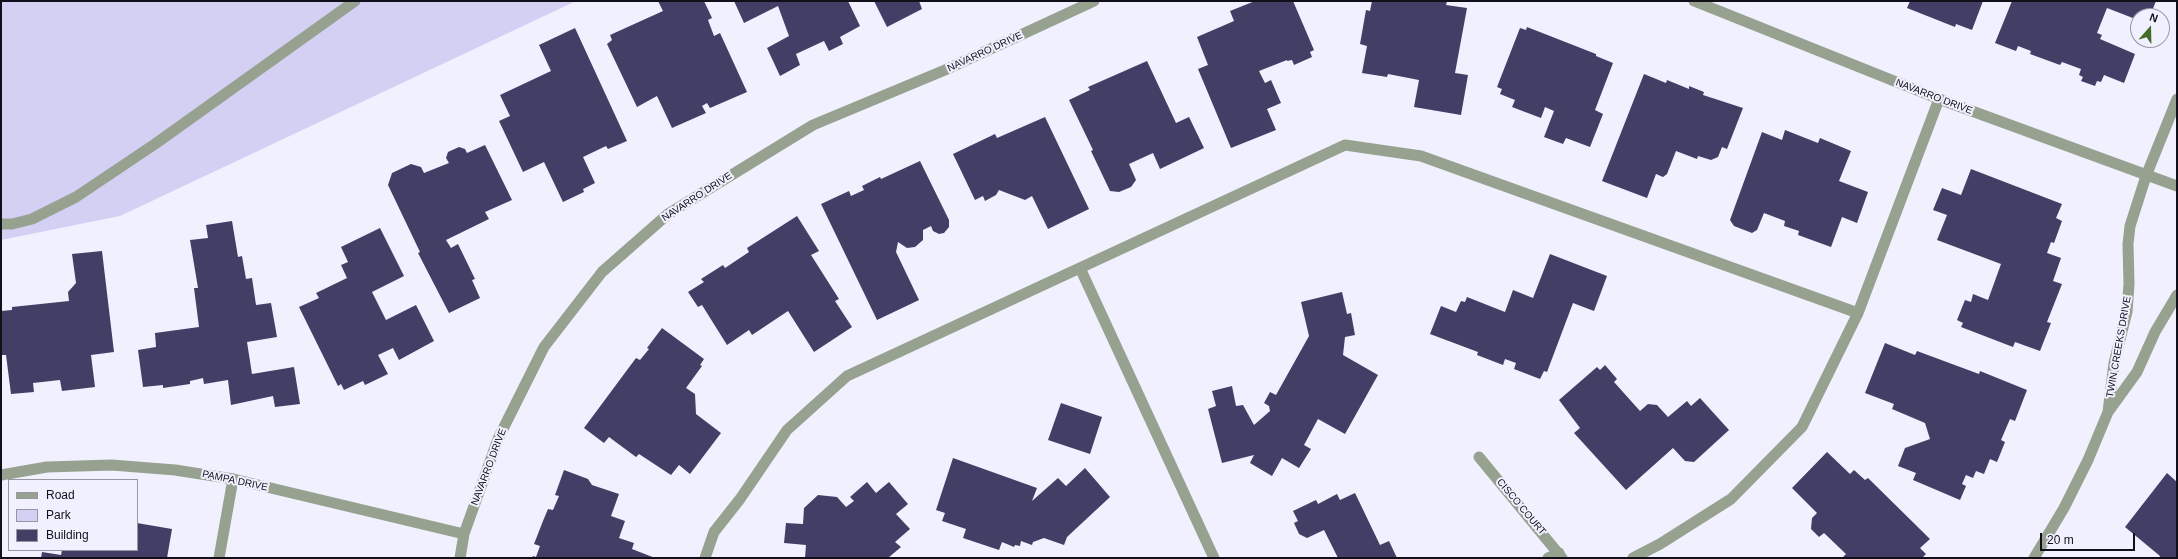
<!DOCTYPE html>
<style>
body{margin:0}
#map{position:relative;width:2178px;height:559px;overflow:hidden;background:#f1f0fe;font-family:Arial,sans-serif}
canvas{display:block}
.frame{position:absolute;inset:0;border:2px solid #100f1a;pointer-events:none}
.legend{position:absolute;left:8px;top:479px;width:130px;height:72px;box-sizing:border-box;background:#f1f0fe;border:1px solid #9796a3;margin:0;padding:5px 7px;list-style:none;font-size:12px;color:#100f1a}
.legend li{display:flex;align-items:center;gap:8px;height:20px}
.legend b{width:20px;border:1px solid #9796a3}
.north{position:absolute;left:2130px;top:8px;width:40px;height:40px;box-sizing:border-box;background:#f1f0fe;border:1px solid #9796a3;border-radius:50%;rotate:20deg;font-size:11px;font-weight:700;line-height:16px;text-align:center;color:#100f1a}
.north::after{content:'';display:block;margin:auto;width:14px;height:18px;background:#426c28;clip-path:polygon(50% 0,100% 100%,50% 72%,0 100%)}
.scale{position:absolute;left:2040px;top:533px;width:95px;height:18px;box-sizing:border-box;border:2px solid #100f1a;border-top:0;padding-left:5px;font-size:12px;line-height:14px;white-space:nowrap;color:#100f1a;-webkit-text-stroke:3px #f1f0fe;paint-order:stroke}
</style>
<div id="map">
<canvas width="2178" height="559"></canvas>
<div class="frame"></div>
<ul class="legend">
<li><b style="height:5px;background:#96a28f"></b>Road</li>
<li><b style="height:11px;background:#d3d0f4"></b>Park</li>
<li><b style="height:11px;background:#433e66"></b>Building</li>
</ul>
<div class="north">N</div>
<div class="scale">20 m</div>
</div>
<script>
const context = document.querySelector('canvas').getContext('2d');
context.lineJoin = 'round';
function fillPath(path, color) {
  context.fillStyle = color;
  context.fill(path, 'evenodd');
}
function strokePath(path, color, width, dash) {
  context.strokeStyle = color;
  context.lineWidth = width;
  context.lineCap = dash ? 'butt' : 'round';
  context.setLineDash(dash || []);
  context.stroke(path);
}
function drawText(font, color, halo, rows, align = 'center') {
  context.font = font + ' Arial,sans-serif';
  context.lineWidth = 4;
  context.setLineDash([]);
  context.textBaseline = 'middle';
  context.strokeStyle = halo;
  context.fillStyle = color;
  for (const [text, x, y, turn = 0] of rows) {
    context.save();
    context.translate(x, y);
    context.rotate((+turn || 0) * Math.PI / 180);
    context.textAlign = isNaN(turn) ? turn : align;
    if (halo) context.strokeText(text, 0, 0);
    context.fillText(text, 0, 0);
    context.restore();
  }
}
const green = new Path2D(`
 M1,1h575l-456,215 -119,24z`);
const building = new Path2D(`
 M658,1h46l8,17 -4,2 6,16 6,-3 27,59 -37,16 -3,-5 -5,3 4,7 -34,15 -15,-32 -20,11 -30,-63 5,-4 -2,-5 53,-24z
 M734,1h114l12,25 -20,11 3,7 -14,7 -5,-10 -28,13 4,11 -20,11 -13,-28 22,-12 -11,-30 -34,17z
 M874,1h45l3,8 -35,18z
 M1255,1h38l21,49 -4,2 2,5 -18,8 -2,-5 -5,1v-1l-28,11 6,12 6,-3 10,23 -14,6 9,21 -45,18 -33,-79 10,-4 -11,-28 37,-16 -4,-10z
 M1372,1h75l-1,4 21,3 -12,65 13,2 -7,40 -47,-8 5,-27 -31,-6 -1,3 -25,-4 5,-27 -7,-2 6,-34 4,1z
 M1910,1h73l-11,29 -16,-6 -1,3 -48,-19z
 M2012,1h144l-6,15h-12v4l-31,-12 -10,25 5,2 -2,4 35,15 -11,29 -20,-8 -3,7 -4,-1 -2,5 -14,-5 2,-4 -4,-2 2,-6 -19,-7 -2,3 -30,-11 1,-3 -13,-5 -2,5 -21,-8z
 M1527,27l69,27v2l17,7 -18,47 8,4 -13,33 -24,-9 -3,6 -19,-7 10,-26 -9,-4 -4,11 -29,-11 3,-7 -15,-6 2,-5 -5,-2 23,-59 6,2z
 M575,28l52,113 -19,8 -2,-3 -23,11 12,26 -12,6 1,3 -21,10 -19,-40 -21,10 -24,-51 11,-5 -10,-21 51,-24 -12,-26z
 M1147,61l29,62 13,-6 15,31 -44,21 -7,-16 -24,11 7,16 -5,7 -12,5 -9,-1 -19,-40 2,-1 -24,-50 21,-10 -2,-3z
 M1644,74l22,9 1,-3 22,9v-3l15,6 -1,3 40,13 -16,41 -5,-2 -4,10 -7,3 -13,-4 -1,3 -21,-8 -9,23 -4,3 -7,-3 -9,24 -45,-17z
 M1045,117l44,92 -41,20 -16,-33 -7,4 -26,-10 -3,5 -11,6 -2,-5 -8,4 -22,-46 42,-20 2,4z
 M1785,130l33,13 2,-5 31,13 -12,30 29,11 -11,31 -15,-6 -11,30 -33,-12 1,-4 -15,-5 1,-5 -21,-8 -7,17 -5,3 -18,-7 -4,-6 32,-88 20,8z
 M485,145l27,55 -27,12 4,7 -43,21 5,8 7,-4 17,35 -3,1 8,18 -31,15 -31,-60 2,-1 -32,-67 4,-12 19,-9 10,3 3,6 25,-10 -3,-5 2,-6 11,-5 6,2 2,4z
 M920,161l29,59v7l-5,6 -5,1 -6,-3 -2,-5 -8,4v10l-8,7 -8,1 -9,-6 -2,10 23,48 -42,20 -56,-116 28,-13 2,5 13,-6 -2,-4 18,-9 1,2z
 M1971,169l91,35 -6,14 6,3 -8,22 -3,-1 -4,11 14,5 -8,23 9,3 -15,38 4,1 -11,28 -25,-9 -2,5 -52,-20 2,-4 -6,-3 8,-20 6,2 2,-8 15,6 13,-36 -64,-24 10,-25 -14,-5 9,-22 19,7z
 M797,216l22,35 -8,4 28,44 -4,2 17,26 -38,25 -26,-41 -36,24 -3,-5 -22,15 -25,-40 -4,2 -10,-15 16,-10 -3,-3 22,-14 2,3 24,-16 -2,-4z
 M232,221l6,36 4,-1 4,23 6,-1 4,27 15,-2 6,34 -30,5 5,32 42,-7 6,37 -25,3 -2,-11 -42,9 -3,-25 -24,4 -1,-6 -13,3v3l-27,4v-3l-20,2 -5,-37 18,-3 -1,-14 44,-6 -5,-39h4l-8,-48 18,-2 -2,-13z
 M380,228l24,48 -32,16 14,28 30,-15 18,36 -35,19 -6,-12 -15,7 10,19 -23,11 -2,-4 -19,9 -3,-6 -3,2 -39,-79 20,-9 -3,-5 31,-15 -6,-13 7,-3 -7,-15z
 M102,251l12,101 -23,3 4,32 -33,4 -2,-11 -27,3 1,9 -23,2 -5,-39h-4l-1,-44 11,-1v-3l57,-6 -1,-9 8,-9 -4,-29z
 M1550,254l57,22 -13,35 -21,-8 -26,69 -3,-1 -4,8 -26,-10 2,-6 -11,-4 -2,6 -26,-10 1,-3 -48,-18 11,-28 15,6 5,-11 4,1 2,-5 38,15 8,-22 20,8z
 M1342,292l5,22 4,-1 4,22 -10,2 -2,18 35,20 -33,59 -27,-15 -14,26 7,4 -12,19 -17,-10 -10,18 -22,-13 4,-8 -32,8 -14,-54 8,-3 -4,-15 20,-5 4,20 7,-1 11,20 16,-14 -1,-5 -5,-3 6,-11 6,3 33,-59 -8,-34z
 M662,328l42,31 -4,6 2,1 -16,22 9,6 1,20 25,19 -31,41 -11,-9 -8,10 -32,-21 -3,3 -27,-20 -5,6 -20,-15 52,-70 4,2 9,-11 -2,-1z
 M1885,343l30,12 2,-4 62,23 1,-3 47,19 -12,31 -5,-2 -9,21 4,2 -8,20 -7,-3 -6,15 -8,-3 -3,7 -7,-3 -4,9 4,2 -6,14 -47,-20 3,-7 -18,-7 7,-18 25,-9 -5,-16 -33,-14 2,-5 -29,-11z
 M1605,365l12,14 -3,3 26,29 8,-7 9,1 11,12 19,-16 4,5 9,-8 29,32 -35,32 -9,-1 -12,-13 -47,42 -52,-57 6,-5 -21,-28 38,-33 3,3z
 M1061,403l41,14 -12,37 -42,-14z
 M1827,452l23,22 4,-4 11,10 3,-2 62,61 -10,9 6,6 -4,4h-80l4,-4 -22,-21 -5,4 -8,-8 1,-11 5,-5 -25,-25z
 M953,458l84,30 -5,13 26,-23 8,8 19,-18 25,29 -43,40 -3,8 -20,-7 -11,4 -1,3 -11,-4 -1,5 -5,-1 -1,2 -12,-5 -3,8 -36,-12 3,-9 -24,-8 3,-8 -9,-3z
 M564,470l24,9 4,6 27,9 -8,22 14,5 -6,17 15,5 -2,6 23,9h-123l1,-2 3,1 4,-11 -6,-2 9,-23 5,-12 5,1 6,-14 -4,-1z
 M2167,473l10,9v76h-18l1,-2 -35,-29z
 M867,482l9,11 13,-11 19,22 -12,10 14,15 -15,13 6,5 -13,11h-83l1,-13 -22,-2 2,-20 17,1 1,-16 14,-13 19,2 9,10 8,-6 -4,-4z
 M1355,493l25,52 9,-4 8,17h-59l-14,-28 -17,8 -8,-4 -5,-11 4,-2 -5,-10 23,-11 2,4 19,-10 3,6z
 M137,523l35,6 -5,29h-126l1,-6 19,3 1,-5h75z`);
const service = new Path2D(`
 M1,224h11l20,-5 44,-22 79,-53 200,-143
 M1080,268l134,290
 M219,558l14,-79
 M705,558l9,-26 26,-33 47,-69 60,-54 498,-231 76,11 437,157
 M1548,558l11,-5
 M1633,558l27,-14 71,-45 71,-72 56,-114 81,-214`);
const minor = new Path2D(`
 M1694,1l245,98 238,87
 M1479,457l83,101
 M1,475l46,-8 65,-2 63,5 58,9 231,55
 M460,558l4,-24 34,-95 46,-92 58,-75 66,-58 145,-89 132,-55 149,-69`);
const tertiary = new Path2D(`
 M2108,412l6,-49 13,-51 2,-28 -1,-40 2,-18 16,-50 31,-77
 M2034,558l30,-50 24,-48 20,-48 29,-40 18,-40 22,-37`);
const streetNames = [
 ["NAVARRO DRIVE",985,52,-25],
 ["NAVARRO DRIVE",1934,97,21],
 ["NAVARRO DRIVE",697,197,-33],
 ["TWIN CREEKS DRIVE",2119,347,-80],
 ["NAVARRO DRIVE",489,467,-69],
 ["PAMPA DRIVE",235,481,12],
 ["CISCO COURT",1521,507,50]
];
fillPath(green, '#d3d0f4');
fillPath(building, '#433e66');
strokePath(service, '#96a28f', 11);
strokePath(minor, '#96a28f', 11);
strokePath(tertiary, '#96a28f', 11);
drawText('10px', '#100f1a', '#f1f0fe', streetNames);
</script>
